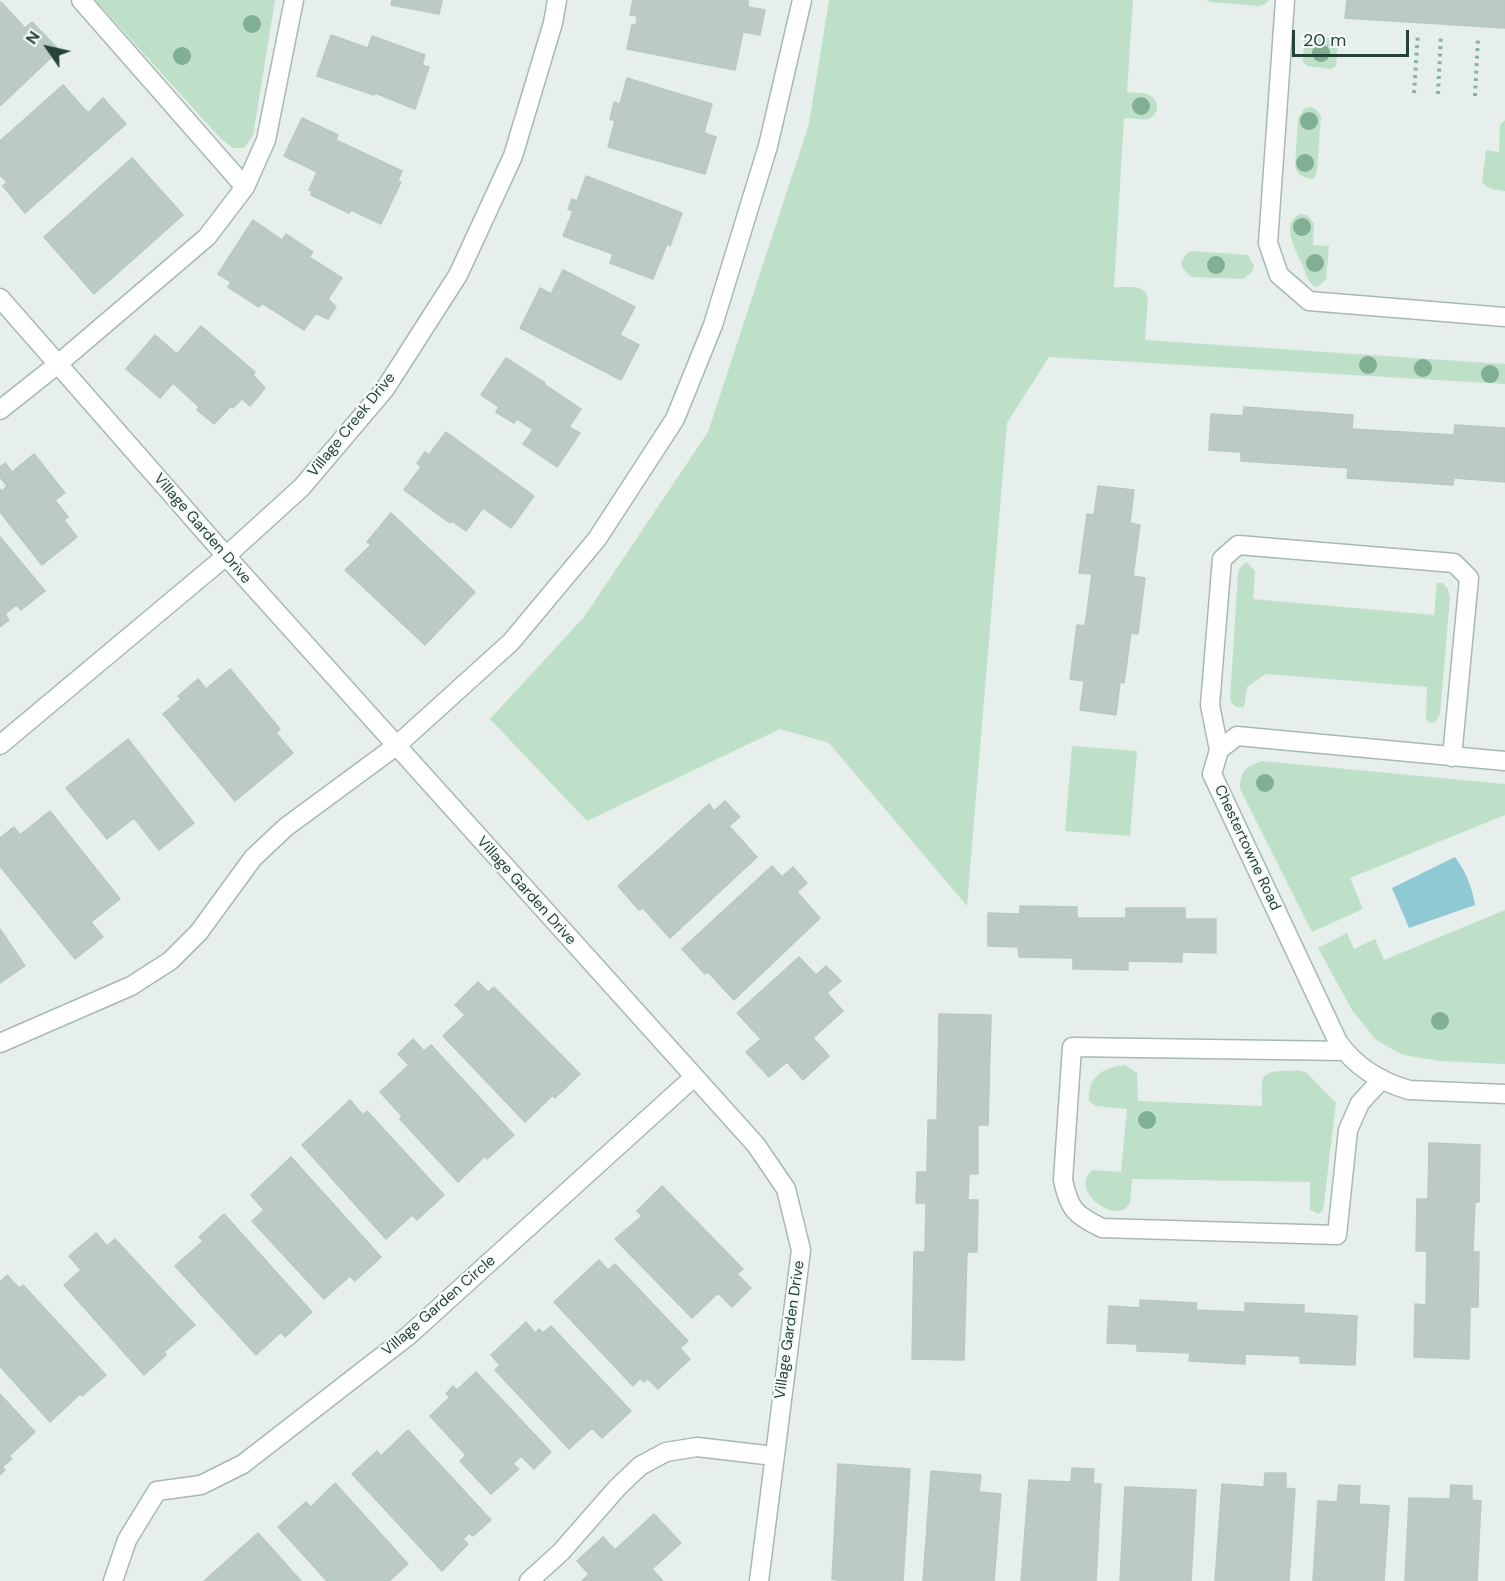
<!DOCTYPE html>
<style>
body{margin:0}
#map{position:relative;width:1505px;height:1581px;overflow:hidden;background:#e6efeb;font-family:"DM Sans",sans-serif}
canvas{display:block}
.north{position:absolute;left:18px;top:18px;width:60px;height:60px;-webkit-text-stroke:4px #f7fbf9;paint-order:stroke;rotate:304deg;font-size:16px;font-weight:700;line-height:24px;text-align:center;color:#24423a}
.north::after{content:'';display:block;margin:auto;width:21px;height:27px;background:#24423a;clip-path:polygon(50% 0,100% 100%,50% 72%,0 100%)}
.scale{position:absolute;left:1292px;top:30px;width:117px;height:27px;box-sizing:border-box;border:3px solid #24423a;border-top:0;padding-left:8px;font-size:18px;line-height:21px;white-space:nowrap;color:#24423a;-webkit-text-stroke:4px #f7fbf9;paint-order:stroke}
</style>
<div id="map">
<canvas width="1505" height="1581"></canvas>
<div class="north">N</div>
<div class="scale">20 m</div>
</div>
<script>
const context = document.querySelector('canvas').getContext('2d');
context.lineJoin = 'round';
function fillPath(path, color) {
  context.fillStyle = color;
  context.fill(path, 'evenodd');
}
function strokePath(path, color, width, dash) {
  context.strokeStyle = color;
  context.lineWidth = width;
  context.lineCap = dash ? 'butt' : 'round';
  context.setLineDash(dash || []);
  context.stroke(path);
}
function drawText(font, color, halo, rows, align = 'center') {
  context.font = font + ' "DM Sans",sans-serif';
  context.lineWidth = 4.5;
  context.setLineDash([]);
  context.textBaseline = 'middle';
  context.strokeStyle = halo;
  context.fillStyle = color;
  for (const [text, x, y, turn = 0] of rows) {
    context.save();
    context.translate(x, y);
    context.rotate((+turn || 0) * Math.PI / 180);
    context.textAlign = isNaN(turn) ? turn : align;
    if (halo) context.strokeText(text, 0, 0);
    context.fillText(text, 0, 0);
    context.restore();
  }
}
const green = new Path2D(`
 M95,0h180l-22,136 -9,12h-11l-12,-9z
 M829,0h304l-6,92c7,1 18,0 24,4 9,5 8,20 -3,23 -7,1 -17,-1 -24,-1l-10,169c13,1 29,-4 34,10l-3,43 360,24v20l-456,-27 -42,66 -40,483 -138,-163 -49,-14 -193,92 -97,-102 94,-102 124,-185 101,-308z
 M1206,0h63l-4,4 -6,2 -49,-4z
 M1304,36l34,3 -2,27 -5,3 -24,-3 -4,-5z
 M1311,107l6,3 4,6 -4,54 -2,7 -3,2c-9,-1 -14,-4 -17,-12l3,-49 7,-10z
 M1505,120v71c-9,-1 -17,-1 -23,-9l4,-32 13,2 1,-27z
 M1301,214l6,1 7,8 -1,22 16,1 -3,33 -8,8c-5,-1 -5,-1 -8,-5 -4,-5 -5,-12 -8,-18 -6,-13 -23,-43 -1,-50z
 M1191,251l57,4 6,11 -2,6 -9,7 -52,-2 -9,-9 -1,-6 5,-8z
 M1247,562l8,9 -2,28 181,16 3,-32h6l5,6 2,8 -10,118 -5,7 -5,1 -4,-4 1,-32 -161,-13 -19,13 -3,20c-8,1 -11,-1 -14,-8l8,-126 3,-7z
 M1072,746l65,5 -7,85 -65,-5z
 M1262,761l243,23v31l-155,63 13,31 -51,23 -72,-143c0,-18 6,-23 22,-28z
 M1505,910v154l-65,-3 -37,-6 -27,-15 -24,-30 -34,-62 29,-15 7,16 21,-10 9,21z
 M1125,1065l12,8 1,28 124,5c1,-20 -7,-35 20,-35 9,0 17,-2 25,2l29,30 -13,108 -5,3 -8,-4v-28l-178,-3 -2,24 -5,6c-3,1 -6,2 -10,2 -18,-2 -42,-26 -22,-41l28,2 6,-63 -31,-3 -7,-5c-1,-26 14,-33 36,-36z`);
const water = new Path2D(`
 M1455,857c11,15 17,30 20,48l-66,23 -17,-40z`);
const building = new Path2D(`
 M392,0h50l-3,14 -48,-9z
 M633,0h115v7l17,3 -5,25 -17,-3 -8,38 -108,-21 5,-24h4l1,-9 -7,-1z
 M1347,0h158v28l-160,-10z
 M1,2l24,26 7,-6 27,28 -59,56z
 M331,35l37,13 4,-12 53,19 -3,10 7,2 -14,42 -40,-16 -1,2 -57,-19z
 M627,78l85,26 -8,29 12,4 -11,37 -97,-27 7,-26 -5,-2 4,-17 6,2z
 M63,85l25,28 15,-15 23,26 -101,89 -22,-27 4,-4 -7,-7v-34z
 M302,118l36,17 -2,5 66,31 -4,9 3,2 -20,42 -30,-14 -2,3 -38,-18 1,-4 -3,-1 8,-18 -33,-16z
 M132,158l51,57 -89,79 -50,-57z
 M586,176l96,37 -12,33 -3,-2 -14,35 -43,-16 3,-9 -50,-18 10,-25 -5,-2 4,-10 5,2z
 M253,220l29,20 4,-6 27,18 -4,5 33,21 -14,21 8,8 -8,12 -12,-6 -12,17 -42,-27 -3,4 -31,-20 3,-5 -13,-8z
 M563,270l72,37 -15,28 19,10 -18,35 -101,-52 20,-40 11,6z
 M201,326l54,46 -2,3 12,13 -15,18 -8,-7 -9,9 -2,-2 -17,18 -17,-14 2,-3 -26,-24 -13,15 -34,-29 29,-34 22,19z
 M506,358l39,25 -1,1 37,25 -12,18 11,6 -23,34 -34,-23 10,-14 -16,-11 -3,4 -18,-11 3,-5 -18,-12z
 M1244,407l109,8 -1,14 102,6 1,-10 50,3v54l-51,-4 -1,7 -106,-7 1,-10 -107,-7v-9l-32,-2 2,-36 32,2z
 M446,432l88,64 -23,32 -28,-20 -17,23 -14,-10 -2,2 -46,-33 17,-23 -4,-4 8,-11 4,3z
 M34,454l31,39 -10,7 13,17 -4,3 13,17 -35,28 -42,-53v-23l2,2 5,-5 -7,-9v-10l5,-4 7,9z
 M1098,486l36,4 -4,33 10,2 -7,51 12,2 -7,56 -7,-1 -7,50 -4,-1 -4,33 -36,-5 4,-29 -14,-2 7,-54 8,1 7,-52 -13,-1 8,-59 7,1z
 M391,513l84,79 -50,53 -80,-75 26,-25 -4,-3z
 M0,537l45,54 -24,19 -5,-5 -11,9 4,6 -9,7z
 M230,669l50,60 -4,4 17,20 -58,48 -72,-87 18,-15 -3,-3 20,-17 8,10z
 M128,739l66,84 -35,27 -25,-32 -27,21 -41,-51z
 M725,801l15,16 -11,9 28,31 -87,81 -27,-30 -4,2 -21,-24 91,-82 5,7z
 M50,811l70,88 -29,23 12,15 -28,22 -75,-93v-28l14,-11 6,8z
 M772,866l10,11 11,-10 14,16 -10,9 23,26 -86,82 -26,-28 -3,2 -23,-25z
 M1020,906l57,1v11h49v-10h59v11h31v34l-34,-1v10l-54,-1v9l-55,-1v-11l-54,-1 -1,-10 -30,-1v-33l32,1z
 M0,929l25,37 -25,17z
 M799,957l17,18 10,-9 15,15 -14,12 16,18 -30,27 16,18 -26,24 -16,-18 -18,15 -23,-25 15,-13 -24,-26z
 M478,982l10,10 6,-5 86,87 -25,24 -2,-3 -28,27 -82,-86 22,-21 -10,-10z
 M939,1014l52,1 -3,110h-10v49h-9l-1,26h10l-1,52h-10l-3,108 -52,-1 2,-107h11l1,-49h-10l1,-31h10l1,-52h9z
 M413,1039l11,12 7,-6 83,90 -27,24 -2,-3 -27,26 -58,-63 2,-3 -22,-24 29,-27 -11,-11z
 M350,1100l13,15 4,-4 77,84 -27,25 -5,-5 -26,24 -84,-94z
 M1429,1143l51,2 -1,57h-4l-2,50h6l-1,55h-8l-1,52 -55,-2 1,-53 11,1 1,-54h-11l1,-52h11z
 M291,1157l90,100 -26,24 -5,-5 -26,23 -72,-78 12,-11 -13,-15z
 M662,1186l81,83 -6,5 14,14 -19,19 -14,-14 -26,25 -77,-79 27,-23 -5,-5z
 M224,1214l88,98 -27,25 -4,-5 -25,23 -81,-89 28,-25 -4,-4z
 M96,1233l11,13 8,-7 80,86 -31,27 2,3 -22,20 -80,-90 17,-15 -12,-14z
 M599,1260l9,10 7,-6 73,77 -8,7 10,11 -32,30 -10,-10 -4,3 -4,-4 -7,8 -79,-84z
 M7,1275l12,13 4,-3 83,90 -24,21 -2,-2 -30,28 -50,-56v-84z
 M1140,1300l57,3 -1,7 49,2v-9l59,2v8l53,3 -2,49 -55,-2v-7l-55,-2v10l-56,-3 1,-8 -53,-2v-7l-30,-1 2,-37 31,2z
 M526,1322l9,11 4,-4 4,4 8,-7 80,85 -29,27 -10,-10 -23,21 -74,-79 5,-5 -9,-10z
 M476,1372l75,80 -17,17 -13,-13 -8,8 6,5 -28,25 -31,-33 6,-6 -36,-39 20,-19 -4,-3 7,-8 4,4z
 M0,1394l35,38 -26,24 3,3 -10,8 3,3 -5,5z
 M408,1430l83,90 -18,16 -4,-3 -6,6 5,5 -26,27 -90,-97 25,-23 4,5z
 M838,1464l72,5 -7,112h-61l-10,-2z
 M1072,1468l22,1 -1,15h8l-5,97h-75l8,-101 42,2z
 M931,1471l50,4 -2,17 22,2 -7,87h-71z
 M1265,1473h21v15l9,1 -6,92h-74l7,-97 42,3z
 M335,1483l73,81 -19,17h-62l-49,-54 28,-25 5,5z
 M1339,1485l21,1 -1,18 30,2 -5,75h-71l5,-80 19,1z
 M1451,1485l21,1v14l9,1 -4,80h-72l4,-83 41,1z
 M1125,1487l71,3 -5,91h-71z
 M654,1514l27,29 -29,26 11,12h-81l7,-7 -12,-13 26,-24 12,13z
 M258,1533l43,48h-97z`);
const path = new Path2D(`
 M1414,93l4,-60
 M1438,94l3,-59
 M1475,96l3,-58`);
const minor = new Path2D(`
 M81,0l164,187
 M1285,0l-17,243 11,32 30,26 196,16
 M0,298l226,258 530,589 30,44 15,61 -42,331
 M0,410l58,-46 149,-127 38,-50 21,-47 28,-140
 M0,745l226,-189 76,-69 83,-98 73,-114 55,-119 40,-133 4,-23
 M1219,750l-9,-45 12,-146 16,-14 216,18 15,15 -17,179
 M1505,761l-268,-25 -18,14 -7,24 126,268c17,24 43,40 71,48l96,4
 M0,1043l131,-57 39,-25 29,-29 54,-74 33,-31 110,-81 115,-104 86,-103 78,-120 38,-94 55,-179 34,-146
 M1345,1051l-273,-4 -9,133c6,29 12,35 39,48l235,7 11,-105 12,-27 22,-24
 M113,1581l14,-41 30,-49 44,-6 42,-21 165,-128 286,-259
 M529,1581l32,-29 56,-64 23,-22 26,-14 31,-5 77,9`);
const trees = [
 [252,24],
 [1321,53],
 [182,56],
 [1141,106],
 [1309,121],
 [1305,163],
 [1302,227],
 [1315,263],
 [1216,265],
 [1368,365],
 [1423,368],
 [1490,374],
 [1265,783],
 [1440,1021],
 [1147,1120]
];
const streetNames = [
 ["Village Creek Drive",352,425,-51],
 ["Village Garden Drive",202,529,49],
 ["Chestertowne Road",1247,848,65],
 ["Village Garden Drive",526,891,48],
 ["Village Garden Circle",439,1306,-41],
 ["Village Garden Drive",790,1330,-82]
];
fillPath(green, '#bfe0c8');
fillPath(water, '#8ec9d4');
fillPath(building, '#bbcac4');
strokePath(building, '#b8c9c2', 1.5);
strokePath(minor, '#a8b8b2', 21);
strokePath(path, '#86b3a5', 4, [3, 4.5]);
strokePath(minor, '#fff', 18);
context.fillStyle = '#80af93';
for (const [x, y] of trees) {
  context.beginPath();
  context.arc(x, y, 9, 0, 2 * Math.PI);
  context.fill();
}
drawText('15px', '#24423a', '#f7fbf9', streetNames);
</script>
